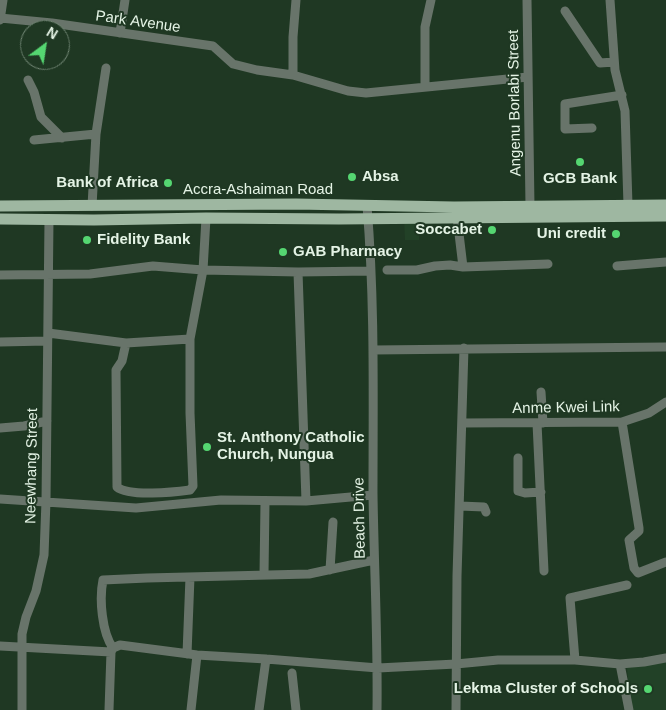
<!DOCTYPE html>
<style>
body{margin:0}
#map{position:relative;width:666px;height:710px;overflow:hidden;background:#1f3823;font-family:Arial,sans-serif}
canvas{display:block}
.north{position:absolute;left:20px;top:20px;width:50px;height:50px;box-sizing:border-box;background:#1f3823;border:1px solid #6e8371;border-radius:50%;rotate:31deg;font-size:14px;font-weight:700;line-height:20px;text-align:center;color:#e4f3e5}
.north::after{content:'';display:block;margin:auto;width:18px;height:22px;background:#55d671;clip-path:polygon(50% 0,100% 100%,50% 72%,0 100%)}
</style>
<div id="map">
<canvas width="666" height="710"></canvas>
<div class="north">N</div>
</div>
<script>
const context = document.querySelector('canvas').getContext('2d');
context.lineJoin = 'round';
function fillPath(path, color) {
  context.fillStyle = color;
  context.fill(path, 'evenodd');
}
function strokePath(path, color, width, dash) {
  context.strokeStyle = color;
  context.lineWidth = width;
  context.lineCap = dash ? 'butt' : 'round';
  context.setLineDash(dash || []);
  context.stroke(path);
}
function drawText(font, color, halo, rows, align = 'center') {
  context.font = font + ' Arial,sans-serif';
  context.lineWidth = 4;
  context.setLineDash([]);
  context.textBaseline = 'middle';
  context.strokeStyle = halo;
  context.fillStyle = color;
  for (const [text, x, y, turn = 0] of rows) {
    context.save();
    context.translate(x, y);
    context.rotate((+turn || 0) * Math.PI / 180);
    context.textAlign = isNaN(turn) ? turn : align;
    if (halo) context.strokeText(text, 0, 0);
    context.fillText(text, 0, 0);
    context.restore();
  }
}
const built = new Path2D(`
 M404,219h15v21h-14z
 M666,662v48h-35l-4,-42z`);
const minor = new Path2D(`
 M527,0l3,206
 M610,0l5,70 10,41 3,94
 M565,11l35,52 14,-1
 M0,18l52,5 161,23 20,18 24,6 36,5 55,16 18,2 162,-16
 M0,20l3,-20
 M120,33l5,-33
 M293,75v-38l3,-37
 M28,80l6,12 7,25 21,21
 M425,87v-60l6,-27
 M592,128l-27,1v-25l57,-9
 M34,140l62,-6
 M92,206l4,-72 10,-66
 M367,206c8,96 6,192 6,288 1,72 5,144 4,216
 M457,217l6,50 85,-3
 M617,266l49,-4
 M387,270h30l18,-4 15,-1 13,2
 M298,272l8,229
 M0,275l90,-1 63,-8 50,4 95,2 72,-1
 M48,333l78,10 64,-4
 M0,342l47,-1
 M126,343l-4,18 -6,9 1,117c12,10 58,5 73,3l3,-4 -3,-73v-74l13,-69 3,-52
 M373,350l293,-3
 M541,392l2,31
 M622,422l17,106v3l-10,9 5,28 4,5 28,-11
 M462,423l160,-1 27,-9 17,-11
 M537,423l7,148
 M0,428l24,-2 23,-5
 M518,458v33l7,2 16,-1
 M0,499l136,9 85,-8 85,1 67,-6
 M460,506l24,1 2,5
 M330,570l3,-48
 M264,575l1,-73
 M0,646l111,6
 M113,648c-11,-15 -14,-49 -10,-68l44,-2 162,-4 65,-14
 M187,654l3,-77
 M575,660l-5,-62 57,-13
 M620,664l9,46
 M292,673l4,37
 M22,710v-76l4,-17 10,-26 8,-36 2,-54 3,-281
 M109,710l2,-58 2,-4 7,-3 77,10 69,4 112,9 78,-4 42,-4h77l45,4 24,-2 22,-4
 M191,710l6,-55
 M259,710l7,-51
 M456,710l1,-134 7,-228`);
const major = new Path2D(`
 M0,206l296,-2 158,3 212,-2
 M0,219l94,1 112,-2 133,1 327,-3`);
const markers = [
 [580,162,5,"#55d671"],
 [352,177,5,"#55d671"],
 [168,183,5,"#55d671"],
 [492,230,5,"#55d671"],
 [616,234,5,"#55d671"],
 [87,240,5,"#55d671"],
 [283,252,5,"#55d671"],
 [207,447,5,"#55d671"],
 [648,689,5,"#55d671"]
];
const streetNames = [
 ["Park Avenue",138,22,8],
 ["Angenu Borlabi Street",515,103,-91],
 ["Accra-Ashaiman Road",258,190],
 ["Anme Kwei Link",566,408,-1],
 ["Neewhang Street",32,466,-89],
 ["Beach Drive",360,518,-91]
];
const poiNames = [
 ["Absa",362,177],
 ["GCB Bank",580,179,"center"],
 ["Bank of Africa",158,183,"right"],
 ["Soccabet",482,230,"right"],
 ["Uni credit",606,234,"right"],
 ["Fidelity Bank",97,240],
 ["GAB Pharmacy",293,252],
 ["St. Anthony Catholic",217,438],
 ["Church, Nungua",217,455],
 ["Lekma Cluster of Schools",638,689,"right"]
];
fillPath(built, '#224127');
strokePath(minor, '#68746a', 9);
strokePath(major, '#9eb7a1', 11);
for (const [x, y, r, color] of markers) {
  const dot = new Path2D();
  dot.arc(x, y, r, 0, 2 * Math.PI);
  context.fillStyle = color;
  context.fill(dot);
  strokePath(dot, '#1f3823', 2);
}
drawText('15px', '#e4f3e5', '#1f3823', streetNames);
drawText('bold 15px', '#e4f3e5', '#1f3823', poiNames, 'left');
</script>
